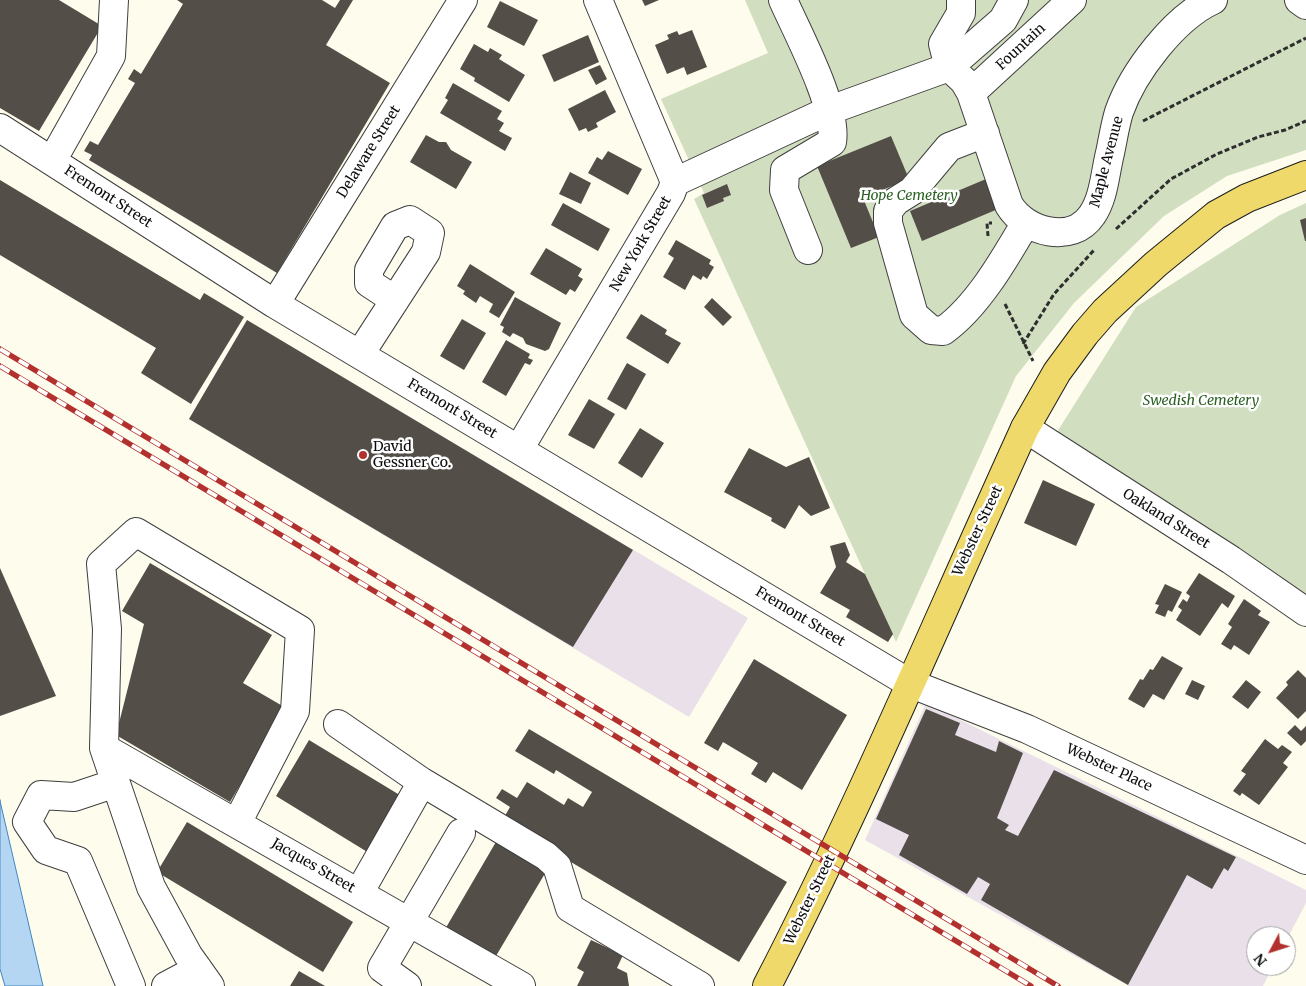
<!DOCTYPE html>
<style>
body{margin:0}
#map{position:relative;width:1306px;height:986px;overflow:hidden;background:#fefcec;font-family:Merriweather,serif}
canvas{display:block}
.north{position:absolute;left:1246px;top:926px;width:50px;height:50px;box-sizing:border-box;background:#fff;border:1px solid #9e9e9e;border-radius:50%;rotate:230deg;font-size:14px;font-weight:700;line-height:20px;text-align:center;color:#0c0c0c}
.north::after{content:'';display:block;margin:auto;width:18px;height:22px;background:#b2312e;clip-path:polygon(50% 0,100% 100%,50% 72%,0 100%)}
</style>
<div id="map">
<canvas width="1306" height="986"></canvas>
<div class="north">N</div>
</div>
<script>
const context = document.querySelector('canvas').getContext('2d');
context.lineJoin = 'round';
function fillPath(path, color) {
  context.fillStyle = color;
  context.fill(path, 'evenodd');
}
function strokePath(path, color, width, dash) {
  context.strokeStyle = color;
  context.lineWidth = width;
  context.lineCap = dash ? 'butt' : 'round';
  context.setLineDash(dash || []);
  context.stroke(path);
}
function drawText(font, color, halo, rows, align = 'center') {
  context.font = font + ' Merriweather,serif';
  context.lineWidth = 5;
  context.setLineDash([]);
  context.textBaseline = 'middle';
  context.strokeStyle = halo;
  context.fillStyle = color;
  for (const [text, x, y, turn = 0] of rows) {
    context.save();
    context.translate(x, y);
    context.rotate((+turn || 0) * Math.PI / 180);
    context.textAlign = isNaN(turn) ? turn : align;
    if (halo) context.strokeText(text, 0, 0);
    context.fillText(text, 0, 0);
    context.restore();
  }
}
const industrial = new Path2D(`
 M247,320l501,298 -59,99 -500,-298z
 M926,703l380,187v13l-20,38v-5h-30v30h17l-10,20h-134l-264,-146z`);
const cemetery = new Path2D(`
 M745,0h561v150l-79,26 -63,40 -90,87 -58,73 -120,266 -202,-443 10,-6 -43,-94 107,-46z
 M1306,203v395l-249,-166 79,-125 144,-92z`);
const water = new Path2D(`
 M0,800v1l43,185h-38l-5,-17z`);
const building = new Path2D(`
 M0,0h59l43,26 -63,105 -39,-23z
 M177,0h145l13,8 5,-8h13l-27,45 64,38 -113,190 -188,-113 3,-5 -8,-4 6,-10 8,4 37,-62 -7,-4 6,-10 7,5 42,-70z
 M642,0h17l-14,6z
 M500,1l38,19 -14,26 -37,-19z
 M692,30l15,37 -20,8 -3,-8 -17,7 -12,-29 14,-6 -2,-4 10,-4 2,4z
 M588,35l11,27 -45,20 -12,-27z
 M474,44l14,8 2,-4 12,7 -3,4 26,16 -16,27 -35,-21 1,-3 -15,-9z
 M600,65l7,14 -11,6 -8,-15z
 M453,83l49,28 -5,8 7,4 -5,8 13,7 -7,13 -65,-38 8,-13 -3,-2z
 M605,90l11,22 -20,11 2,4 -10,5 -2,-4 -7,3 -11,-22z
 M426,135l13,7h7l5,8 21,12 -16,27 -46,-27z
 M891,136l18,43 -46,19 16,39 -28,11 -34,-82z
 M608,151l34,18 -14,26 -40,-22 9,-16 5,3z
 M570,172l21,11 -10,21 -22,-10z
 M986,179l12,30 -76,32 -12,-30z
 M0,180l200,120 4,-7 40,24 -53,87 -50,-31 15,-25 -156,-93z
 M727,184l4,11 -8,3 1,3 -17,7 -5,-13z
 M563,203l47,26 -12,22 -47,-26z
 M1306,218v23h-1l-5,-21z
 M676,240l35,20 -2,4 5,3 -7,12 -4,-3 -2,4 -8,-5 -8,15 -22,-13 11,-19 -6,-4z
 M546,248l36,21 -4,7 5,3 -8,13 -5,-3 -4,6 -36,-21z
 M470,264l45,28 -16,26 -10,-6 4,-8 -13,-8 -4,7 -13,-9 2,-3 -8,-5z
 M515,297l46,26 -12,26 -4,2 -19,-7 -3,-6 -10,-5 -3,4 -8,-5 2,-5 -4,-2z
 M712,298l20,19 -9,9 -19,-19z
 M641,314l26,16 -2,4 16,9 -13,21 -42,-26z
 M462,319l24,14 -22,37 -24,-14z
 M247,320l386,230 -60,97 -384,-228z
 M506,340l24,14 -2,4 5,2 -3,5 -5,-2 -19,33 -24,-14z
 M627,363l19,11 -20,36 -19,-11z
 M589,399l26,15 -21,35 -26,-14z
 M640,428l24,15 -22,35 -24,-15z
 M749,448l37,19 23,-10 21,51 -19,8 -12,-11 -14,24 -14,-8 1,-3 -48,-26z
 M1043,480l52,24 -19,42 -52,-23z
 M845,542l5,13 -4,7 19,12 28,60 -5,8 -42,-25 4,-7 -30,-17 16,-26 -6,-21z
 M150,563l122,72 -29,48 43,25 -56,94 -114,-67 28,-111 -22,-13z
 M0,568l56,128 -56,20z
 M1199,573l36,23 -7,12 -6,-5 -22,33 -24,-16 6,-10 -4,-3 5,-8 4,3 3,-6 -4,-3z
 M1165,584l17,8 -10,20 -4,-2 -3,7 -10,-4 4,-8 -4,-1z
 M1244,599l17,12 -3,4 12,7 -21,33 -15,-10 -3,5 -10,-6 11,-17 -4,-3z
 M1162,656l21,12 -19,32 -11,-6 -9,14 -16,-9 12,-20 3,1 7,-11 3,1z
 M754,659l93,56 -45,75 -29,-18 -7,11 -15,-9 7,-11 -35,-21 -5,9 -14,-8z
 M1298,670l8,8v33l-8,8 -22,-21 12,-13 -2,-3z
 M1192,680l13,6 -7,14 -13,-6z
 M1246,680l15,12 -13,17 -16,-12z
 M926,709l34,14 -5,12 41,17 3,-11 24,12 -26,65 12,7 -4,5 13,6 36,-66 182,87 -8,14 -4,-3 -12,21 -25,-14 -59,110 -147,-85 9,-16 -12,-7 -11,17 -68,-39 10,-20 -33,-16z
 M1295,725l6,6 5,-5v15l-5,5 -14,-13z
 M529,729l258,153 -48,80 -237,-141 8,-14 -14,-9 6,-9 15,9 10,-16 37,23 4,-7 15,9 9,-15 -36,-22 -2,4 -39,-23z
 M1265,739l13,10 4,-4 10,7 -9,11 5,4 -29,38 -17,-12 -2,3 -7,-5 13,-17 -5,-3z
 M309,740l94,57 -34,56 -93,-57z
 M187,822l166,100 -30,50 -166,-100z
 M500,835l50,30 -57,96 -49,-30z
 M591,940l32,15 -6,13 10,5 2,13h-52l7,-14 -7,-4z
 M299,971l26,15h-35z`);
const path = new Path2D(`
 M1143,121l163,-83
 M1116,229l55,-50 46,-25 41,-17 27,-7 21,-9
 M988,236l-1,-13h5
 M1005,304l28,57
 M1023,344l31,-50 41,-45`);
const minor = new Path2D(`
 M783,0c15,34 55,108 49,142l-47,28 -1,20 24,60
 M961,0v13l-18,31 6,23 15,14 7,12 38,112c16,27 63,40 83,10 12,-17 13,-42 18,-62 3,-14 5,-28 9,-41 14,-40 55,-94 94,-112
 M1299,0l7,5
 M971,93l101,-93
 M0,128l275,176 634,379 118,46 279,131
 M985,133l-36,14 -37,44 -16,10 -8,10v12l26,92 17,15 12,1c34,-24 61,-71 82,-107
 M52,161l59,-105 3,-56
 M675,182l155,-72 119,-43 54,-47 11,-20
 M275,304l188,-304
 M360,354l66,-102 4,-19 -20,-13 -15,6 -26,44v13l26,17
 M1025,428l206,132 75,52
 M519,449l152,-256 4,-11 -77,-182
 M338,724l84,58
 M104,748l417,238
 M116,783l-42,14 -33,-2 -14,27 19,28 32,11 53,125
 M359,893l63,-111 124,74 11,10 13,42 130,78
 M166,986l32,-17
 M210,986l-22,-31 -37,-68 -47,-139 3,-119 -6,-65 35,-32 164,98 -5,81 -58,112
 M407,986l-25,-18 79,-135`);
const major = new Path2D(`
 M767,986c94,-182 173,-372 258,-558l32,-56 28,-38 20,-23 51,-47 60,-49 31,-17 59,-23`);
const rail = new Path2D(`
 M0,349l1058,637
 M0,366l1031,620`);
const markers = [
 [363,455,5,"#b2312e"]
];
const streetNames = [
 ["Fountain",1021,47,-43],
 ["Delaware Street",369,152,-58],
 ["Maple Avenue",1107,162,-75],
 ["Fremont Street",108,197,33],
 ["New York Street",641,244,-60],
 ["Fremont Street",452,409,31],
 ["Oakland Street",1166,519,32],
 ["Webster Street",978,531,-65],
 ["Fremont Street",800,617,31],
 ["Webster Place",1109,768,25],
 ["Jacques Street",313,866,30],
 ["Webster Street",810,900,-64]
];
const parkNames = [
 ["Hope Cemetery",909,196],
 ["Swedish Cemetery",1201,401]
];
const poiNames = [
 ["David",373,447],
 ["Gessner Co.",373,463]
];
fillPath(industrial, '#eae0ea');
fillPath(cemetery, '#d1debf');
fillPath(water, '#b4d6f2');
strokePath(water, '#4086c4', 1);
fillPath(building, '#544e49');
strokePath(minor, '#3f3f3f', 30);
strokePath(major, '#1d1d1d', 30);
strokePath(path, '#2e2e2e', 3, [5, 2.5]);
strokePath(minor, '#fff', 28);
strokePath(major, '#efd96a', 28);
strokePath(rail, '#b2312e', 5.5);
strokePath(rail, '#fff', 4, [11]);
for (const [x, y, r, color] of markers) {
  const dot = new Path2D();
  dot.arc(x, y, r, 0, 2 * Math.PI);
  context.fillStyle = color;
  context.fill(dot);
  strokePath(dot, '#fff', 2);
}
drawText('14px', '#0c0c0c', '#fff', streetNames);
drawText('italic 14px', '#295f21', '#fff', parkNames);
drawText('14px', '#0c0c0c', '#fff', poiNames, 'left');
</script>
